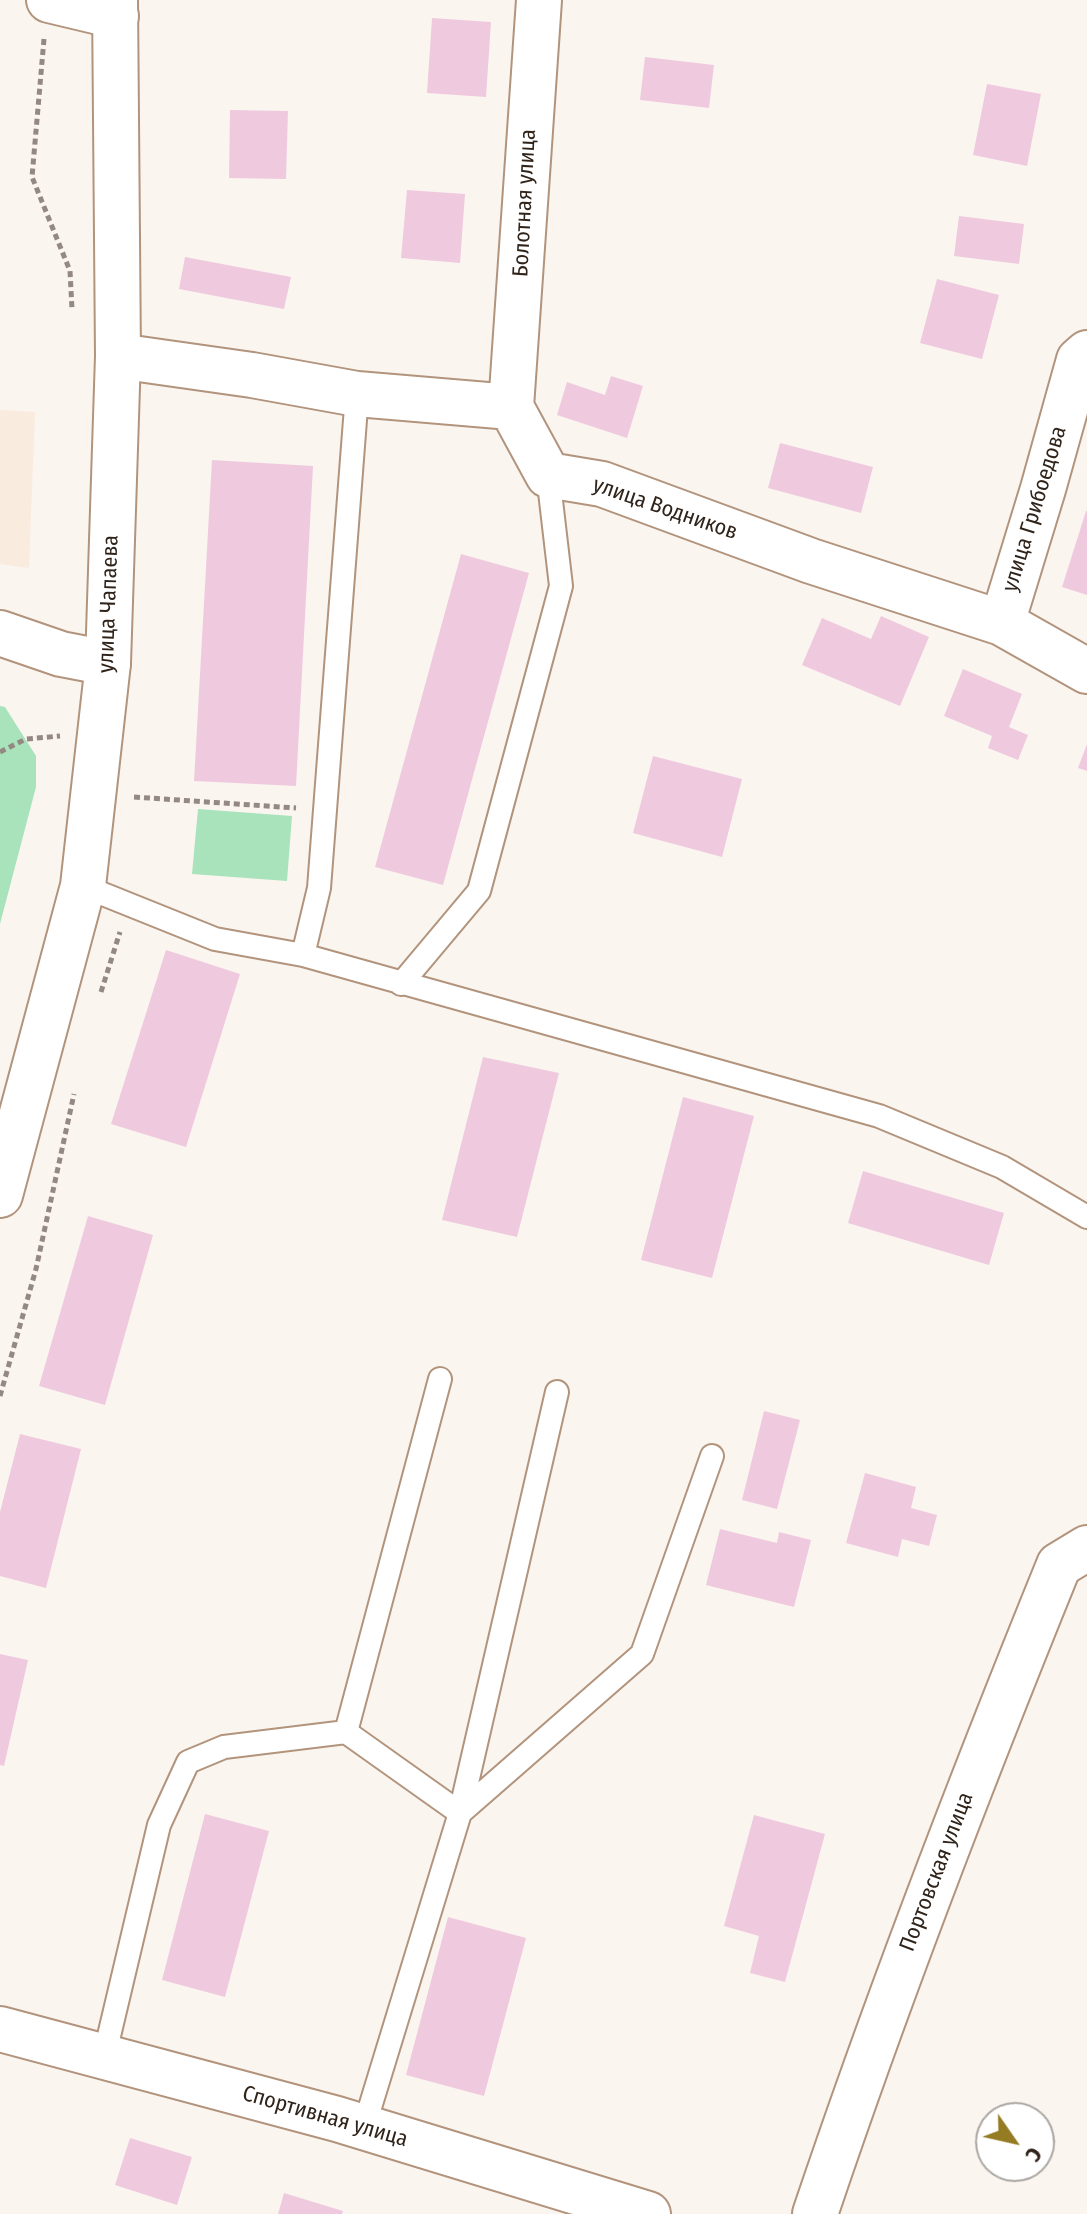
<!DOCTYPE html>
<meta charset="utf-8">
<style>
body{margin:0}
#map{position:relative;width:1087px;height:2214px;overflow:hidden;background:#fbf5f0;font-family:"Fira Sans Condensed",sans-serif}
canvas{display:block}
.north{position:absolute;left:975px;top:2102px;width:80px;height:80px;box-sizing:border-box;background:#fff;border:2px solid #aca7a3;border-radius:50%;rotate:124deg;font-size:22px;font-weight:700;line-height:32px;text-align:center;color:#2f231a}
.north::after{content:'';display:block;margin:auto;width:28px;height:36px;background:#957b22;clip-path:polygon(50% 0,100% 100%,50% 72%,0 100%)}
</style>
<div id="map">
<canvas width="1087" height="2214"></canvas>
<div class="north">С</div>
</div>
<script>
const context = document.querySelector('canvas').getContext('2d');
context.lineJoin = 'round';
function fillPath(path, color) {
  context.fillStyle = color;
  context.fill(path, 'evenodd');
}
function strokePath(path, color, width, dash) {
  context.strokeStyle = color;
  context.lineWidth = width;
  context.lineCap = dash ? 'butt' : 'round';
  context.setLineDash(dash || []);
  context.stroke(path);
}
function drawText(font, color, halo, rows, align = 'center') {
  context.font = font + ' "Fira Sans Condensed",sans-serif';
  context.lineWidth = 7;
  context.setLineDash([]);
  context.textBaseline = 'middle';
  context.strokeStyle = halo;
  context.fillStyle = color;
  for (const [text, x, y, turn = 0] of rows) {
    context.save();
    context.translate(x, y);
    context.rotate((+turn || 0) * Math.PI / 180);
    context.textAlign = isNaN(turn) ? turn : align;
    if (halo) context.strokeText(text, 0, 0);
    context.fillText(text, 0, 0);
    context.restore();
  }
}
const built = new Path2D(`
 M0,410l35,2 -6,156 -29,-4z`);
const green = new Path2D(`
 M0,706l5,1 31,49v31l-36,137z
 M198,809l94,7 -5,65 -95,-7z`);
const building = new Path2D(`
 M432,18l59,4 -5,75 -59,-4z
 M645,57l69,8 -5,43 -69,-8z
 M987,84l54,10 -14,72 -54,-11z
 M230,110l58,1 -2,68 -57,-1z
 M407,190l58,4 -5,69 -59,-5z
 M959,216l65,8 -5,40 -65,-8z
 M185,257l106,20 -7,32 -105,-20z
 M937,279l62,16 -17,64 -62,-16z
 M611,376l32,10 -16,52 -70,-23 10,-33 38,13z
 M780,443l93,24 -12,46 -93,-25z
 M212,460l101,6 -17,320 -102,-5z
 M1086,511h1v84l-25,-8z
 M461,554l68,19 -86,312 -68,-18z
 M881,616l48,21 -29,69 -98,-41 20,-47 49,21z
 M963,669l59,25 -13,33 19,8 -10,25 -30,-12 4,-12 -48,-20z
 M1087,744v27l-9,-3z
 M653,756l89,23 -20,78 -89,-24z
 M166,950l74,24 -54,173 -75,-23z
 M483,1057l76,16 -42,164 -75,-17z
 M683,1097l71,19 -42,162 -71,-18z
 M863,1171l141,42 -15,52 -141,-42z
 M88,1216l65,19 -48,170 -66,-19z
 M764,1411l36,9 -23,89 -35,-9z
 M20,1434l61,15 -35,139 -46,-12v-64z
 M865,1473l51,14 -5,21 26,7 -8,31 -27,-7 -4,18 -52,-14z
 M720,1529l57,14 2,-11 32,8 -17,67 -88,-22z
 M0,1654l28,6 -24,106 -4,-1z
 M205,1814l64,17 -44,166 -63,-17z
 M754,1815l71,19 -40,148 -35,-9 9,-37 -35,-10z
 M448,1917l78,21 -42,158 -78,-21z
 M130,2138l62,19 -15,48 -62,-20z
 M284,2193l59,18 -1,3h-64z`);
const path = new Path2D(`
 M44,39l-12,138 38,94 2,38
 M0,752l26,-13 34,-3
 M134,797l162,11
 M101,992l19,-60
 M0,1396l36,-127 38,-175`);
const lane = new Path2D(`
 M83,886l132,53 88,16 576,161 123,51 85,50
 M303,955l16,-67 38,-494
 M401,984l78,-93 82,-305 -13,-111
 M440,1379l-94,353 114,81 97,-421
 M104,2057l55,-232 29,-63 36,-15 122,-15
 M364,2127l96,-314 182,-159 70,-198`);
const street = new Path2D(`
 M49,0l67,16
 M118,356l134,19 105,19 154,13 37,68 54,9 209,77 191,62 85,48
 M511,407l28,-407
 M1002,623l41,-134 36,-129 8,-7
 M0,633l61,21 47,9
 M0,2029l337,90 311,95
 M815,2214c74,-220 157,-435 244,-649l28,-17`);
const secondary = new Path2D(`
 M0,1195l83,-309 25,-223 10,-307 -3,-356`);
const streetNames = [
 ["Болотная улица",525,203,-87],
 ["улица Водников",665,509,19],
 ["улица Грибоедова",1035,509,-73],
 ["улица Чапаева",109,604,-88],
 ["Портовская улица",937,1872,-69],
 ["Спортивная улица",325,2117,16]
];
fillPath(built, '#faebdf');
fillPath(green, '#a8e3bb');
fillPath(building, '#efcadf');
strokePath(lane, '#b2947d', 26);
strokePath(street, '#b2947d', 48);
strokePath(secondary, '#b2947d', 48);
strokePath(path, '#938982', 5, [6, 4]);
strokePath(lane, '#fff', 22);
strokePath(street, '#fff', 44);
strokePath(secondary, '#fff', 44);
drawText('22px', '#2f231a', '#fff', streetNames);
</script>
